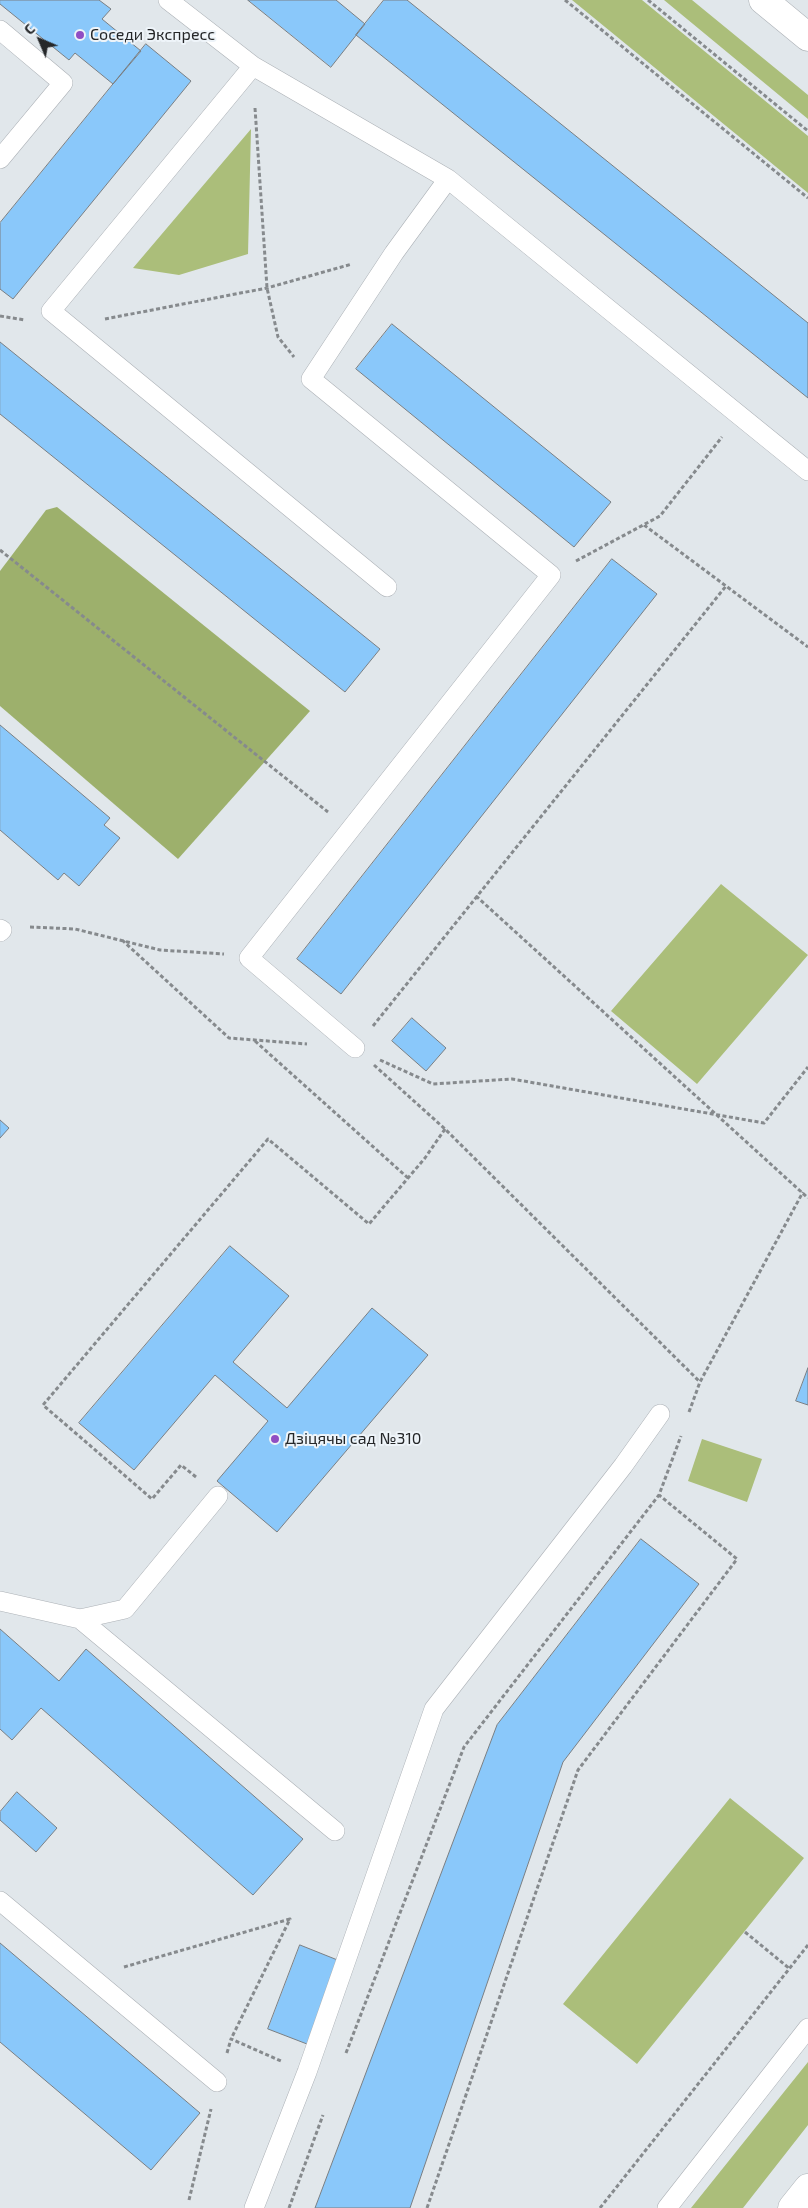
<!DOCTYPE html>
<meta charset="utf-8">
<style>
body{margin:0}
#map{position:relative;width:808px;height:2208px;overflow:hidden;background:#e1e7eb;font-family:"Exo 2",sans-serif}
canvas{display:block}
.north{position:absolute;left:15px;top:15px;width:50px;height:50px;-webkit-text-stroke:4px #eef4f9;paint-order:stroke;rotate:315deg;font-size:14px;font-weight:700;line-height:20px;text-align:center;color:#252729}
.north::after{content:'';display:block;margin:auto;width:18px;height:22px;background:#252729;clip-path:polygon(50% 0,100% 100%,50% 72%,0 100%)}
</style>
<div id="map">
<canvas width="808" height="2208"></canvas>
<div class="north">С</div>
</div>
<script>
const context = document.querySelector('canvas').getContext('2d');
context.lineJoin = 'round';
function fillPath(path, color) {
  context.fillStyle = color;
  context.fill(path, 'evenodd');
}
function strokePath(path, color, width, dash) {
  context.strokeStyle = color;
  context.lineWidth = width;
  context.lineCap = dash ? 'butt' : 'round';
  context.setLineDash(dash || []);
  context.stroke(path);
}
function drawText(font, color, halo, rows, align = 'center') {
  context.font = font + ' "Exo 2",sans-serif';
  context.lineWidth = 4;
  context.setLineDash([]);
  context.textBaseline = 'middle';
  context.strokeStyle = halo;
  context.fillStyle = color;
  for (const [text, x, y, turn = 0] of rows) {
    context.save();
    context.translate(x, y);
    context.rotate((+turn || 0) * Math.PI / 180);
    context.textAlign = isNaN(turn) ? turn : align;
    if (halo) context.strokeText(text, 0, 0);
    context.fillText(text, 0, 0);
    context.restore();
  }
}
const green = new Path2D(`
 M572,0h70l166,136v57z
 M664,0h28l116,95v24z
 M251,129l-3,125 -69,21 -46,-7z
 M721,884l87,71 -111,129 -86,-73z
 M702,1439l60,20 -15,43 -59,-21z
 M730,1798l74,60 -167,206 -74,-60z
 M808,2062v63l-65,83h-52z`);
const forest = new Path2D(`
 M57,507l253,204 -132,148 -178,-153v-135l46,-61z`);
const building = new Path2D(`
 M0,0h99l12,9 -9,10 39,32 -28,33 -38,-31 -6,7 -69,-56z
 M248,0h88l29,24 -34,43z
 M384,0h23l401,323v75l-452,-363z
 M146,44l45,37 -178,218 -13,-10v-66z
 M392,324l219,178 -37,45 -218,-178z
 M0,342l380,307 -35,43 -345,-278z
 M612,559l45,35 -316,400 -44,-35z
 M0,725l110,93 -6,7 16,13 -41,48 -15,-13 -6,7 -58,-50z
 M412,1018l34,30 -20,23 -34,-30z
 M0,1120l9,8 -9,10z
 M230,1246l59,50 -56,66 54,46 85,-100 56,47 -151,177 -60,-51 51,-60 -53,-46 -81,95 -55,-47z
 M808,1368v37l-12,-4z
 M641,1539l58,45 -136,178 -153,446h-95l182,-483z
 M0,1629l59,52 27,-32 217,190 -50,56 -212,-187 -29,32 -12,-11z
 M17,1792l40,36 -21,24 -36,-32v-8z
 M0,1943l200,170 -49,57 -151,-128z
 M300,1945l40,16 -33,83 -39,-15z`);
const path = new Path2D(`
 M565,0l243,198
 M648,0l160,131
 M255,108l12,180 11,49 16,20
 M0,316l25,4
 M105,319l162,-31 85,-24
 M644,525l164,122
 M0,550l328,262
 M576,561l84,-45 62,-79
 M476,896l332,302
 M30,927l45,2 85,21 64,4
 M122,940l107,98 78,6
 M373,1026l353,-440
 M255,1041l153,137
 M380,1060l53,24 79,-5 252,44 44,-56
 M374,1065l71,64 255,253
 M689,1412l11,-30 103,-190
 M196,1477l-15,-12 -29,34 -109,-94 225,-266 101,85 56,-66 20,-29
 M745,1932l45,37
 M124,1967l166,-48 -59,120
 M227,2053l4,-14 50,22
 M346,2053l118,-306 195,-252 22,-59
 M189,2200l22,-91
 M289,2208l34,-93
 M427,2208l151,-438 159,-211 -78,-64
 M600,2208l208,-263`);
const service = new Path2D(`
 M168,0l85,66 195,113 360,292
 M0,30l63,53 -63,76
 M253,66l-202,245 336,276
 M0,929l2,1 -2,2
 M355,1048l-106,-90 302,-383 -240,-196 83,-126 54,-74
 M0,1601l80,18 255,212
 M80,1619l45,-10 93,-113
 M0,1901l217,181
 M254,2208l53,-136 127,-363 189,-243 37,-52
 M667,2208l141,-180`);
const secondary = new Path2D(`
 M763,0l45,37`);
const primary = new Path2D(`
 M792,2208l16,-20`);
const markers = [
 [80,35,5,"#904ec3"],
 [275,1439,5,"#904ec3"]
];
const poiNames = [
 ["Соседи Экспресс",90,35],
 ["Дзіцячы сад №310",285,1439]
];
fillPath(green, '#abbe7a');
fillPath(forest, '#9db06c');
fillPath(building, '#8ac8fa');
strokePath(building, '#7a7f83', 1);
strokePath(service, '#acb1b6', 20);
strokePath(secondary, '#acb1b6', 29);
strokePath(primary, '#acb1b6', 29);
strokePath(path, '#868a8d', 3, [4, 2.5]);
strokePath(service, '#fff', 19);
strokePath(secondary, '#fff', 28);
strokePath(primary, '#fff', 28);
for (const [x, y, r, color] of markers) {
  const dot = new Path2D();
  dot.arc(x, y, r, 0, 2 * Math.PI);
  context.fillStyle = color;
  context.fill(dot);
  strokePath(dot, '#eef4f9', 2);
}
drawText('16px', '#252729', '#eef4f9', poiNames, 'left');
</script>
